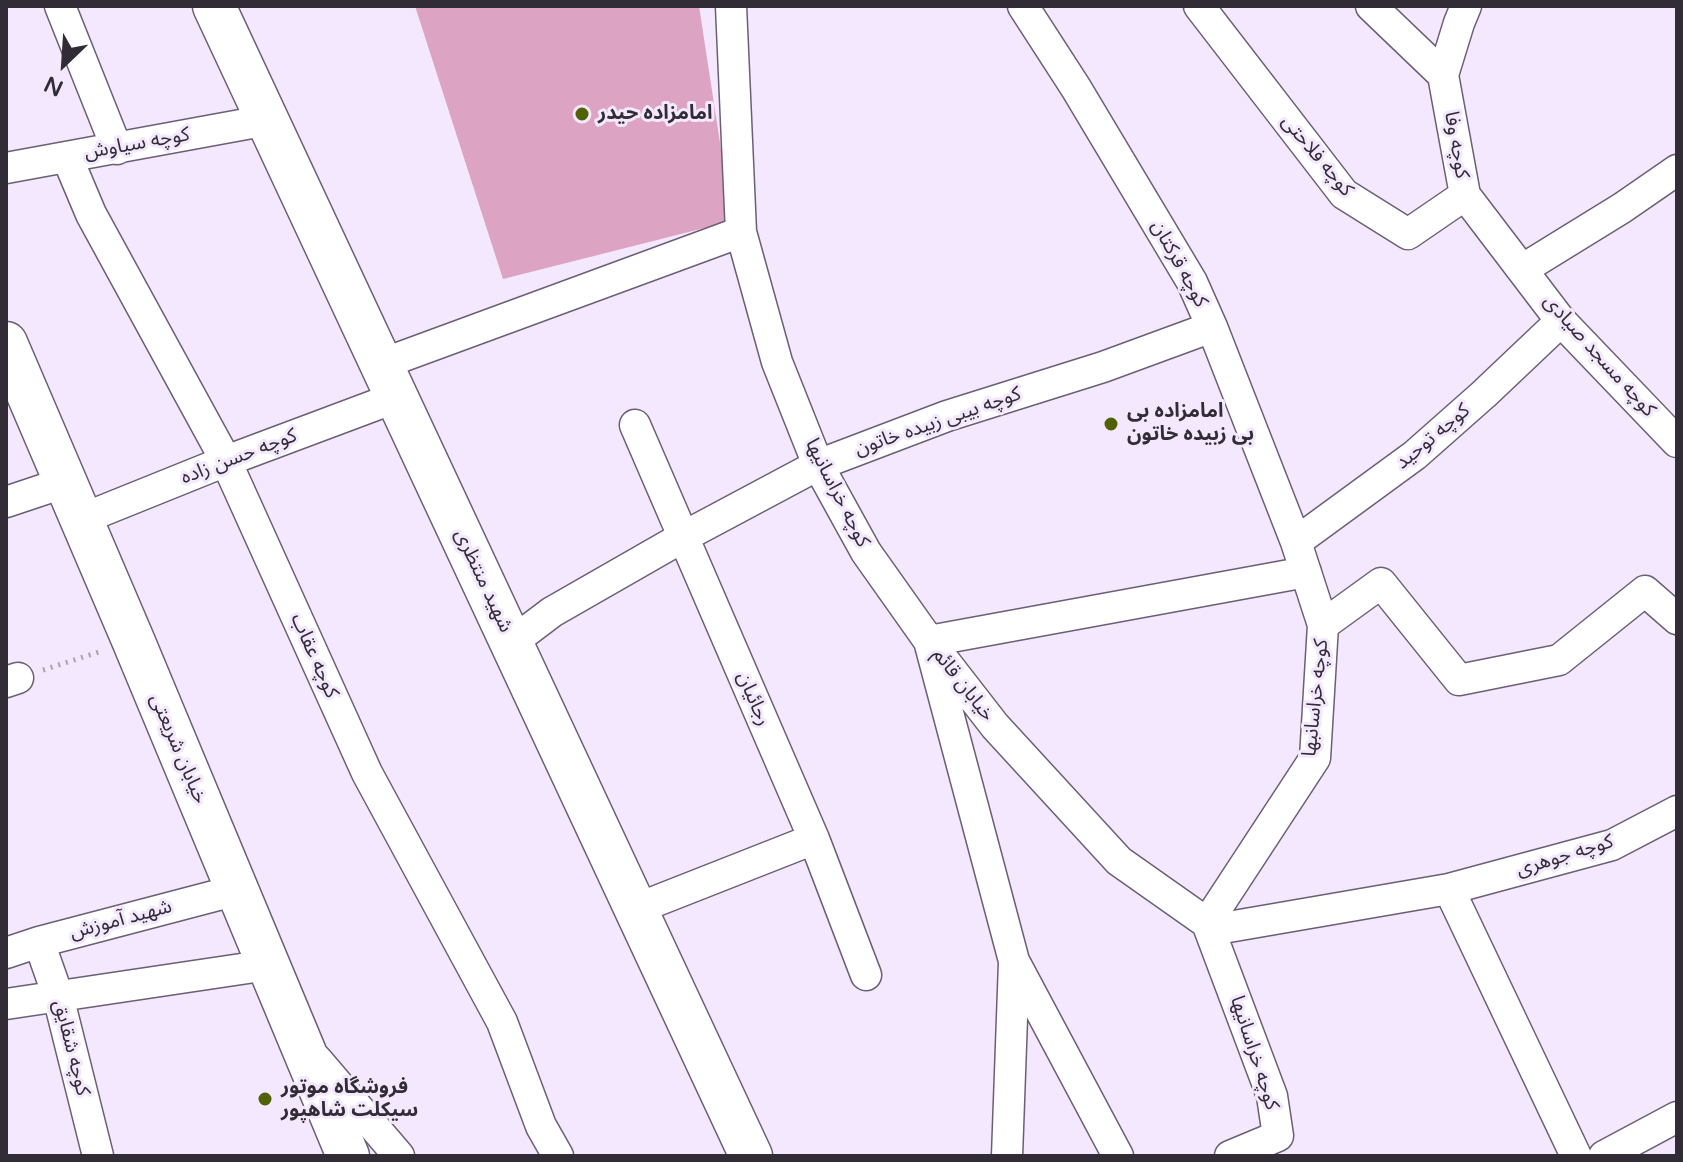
<!DOCTYPE html>
<meta charset="utf-8">
<style>
body{margin:0}
#map{position:relative;width:1683px;height:1162px;overflow:hidden;background:#f3e8fd;font-family:"Varela Round",sans-serif}
canvas{display:block}
.frame{position:absolute;inset:0;border:8px solid #322c36;pointer-events:none}
.north{position:absolute;left:24px;top:24px;width:80px;height:80px;-webkit-text-stroke:6px #f3e8fd;paint-order:stroke;rotate:205deg;font-size:22px;font-weight:700;line-height:32px;text-align:center;color:#322c36}
.north::after{content:'';display:block;margin:auto;width:28px;height:36px;background:#322c36;clip-path:polygon(50% 0,100% 100%,50% 72%,0 100%)}
</style>
<div id="map">
<canvas width="1683" height="1162"></canvas>
<div class="frame"></div>
<div class="north">N</div>
</div>
<script>
const context = document.querySelector('canvas').getContext('2d');
context.lineJoin = 'round';
function fillPath(path, color) {
  context.fillStyle = color;
  context.fill(path, 'evenodd');
}
function strokePath(path, color, width, dash) {
  context.strokeStyle = color;
  context.lineWidth = width;
  context.lineCap = dash ? 'butt' : 'round';
  context.setLineDash(dash || []);
  context.stroke(path);
}
function drawText(font, color, halo, rows, align = 'center') {
  context.font = font + ' "Varela Round","Noto Sans Arabic",sans-serif';
  context.lineWidth = 6;
  context.setLineDash([]);
  context.textBaseline = 'middle';
  context.strokeStyle = halo;
  context.fillStyle = color;
  for (const [text, x, y, turn = 0] of rows) {
    context.save();
    context.translate(x, y);
    context.rotate((+turn || 0) * Math.PI / 180);
    context.textAlign = isNaN(turn) ? turn : align;
    if (halo) context.strokeText(text, 0, 0);
    context.fillText(text, 0, 0);
    context.restore();
  }
}
const building = new Path2D(`
 M415,6h284l33,215 -229,58z`);
const path = new Path2D(`
 M43,670l59,-19`);
const street = new Path2D(`
 M60,6l57,143
 M731,6l10,226 36,130 41,103 48,87 63,89 85,320 104,195
 M1023,6l53,82 116,194 20,45 84,215 27,83 -8,133 -108,165
 M1199,6l145,188 64,40 57,-39
 M1371,6l72,69
 M1466,6l-7,17 -16,52 22,120 96,126 116,121
 M67,157l24,57 135,247 141,312 135,249 39,104 17,30
 M6,168l262,-48
 M1523,269l99,-61 55,-38
 M382,364l359,-132
 M635,425l179,414 52,136
 M6,502l60,-20
 M82,519l144,-58 171,-64
 M1296,542l119,-87 69,-61 77,-73
 M1323,625l58,-42 78,97 100,-20 86,-69 32,28
 M511,643l41,-31 131,-75 135,-72 129,-49 156,-49 109,-40
 M6,682l12,-4
 M1449,889l163,-44 65,-34
 M636,909l178,-70
 M1207,923l-88,-62 -124,-135 -66,-85 377,-69
 M1207,923l65,173 6,40 -48,20
 M1211,930l238,-41 127,267
 M39,942l19,54 40,160
 M6,953l33,-11 198,-52
 M6,1004l262,-39
 M317,1060l82,96
 M1007,1156l7,-194
 M1604,1156l73,-39`);
const secondary = new Path2D(`
 M214,6l537,1150
 M6,343l127,297 215,516`);
const markers = [
 [582,114,8,"#516105"],
 [1111,424,8,"#516105"],
 [265,1099,8,"#516105"]
];
const poiNames = [
 ["امامزاده حیدر",598,114],
 ["امامزاده بی",1127,412],
 ["بی زبیده خاتون",1127,435],
 ["فروشگاه موتور",281,1088],
 ["سیکلت شاهپور",281,1111]
];
const streetNames = [
 ["کوچه سیاوش",137,144,-10],
 ["کوچه وفا",1456,145,80],
 ["کوچه فلاحتی",1317,156,50],
 ["کوچه قرکتان",1179,264,61],
 ["کوچه مسجد صیادی",1599,356,48],
 ["کوچه بیبی زبیده خاتون",938,422,-19],
 ["کوچه توحید",1433,437,-40],
 ["کوچه حسن زاده",239,457,-21],
 ["کوچه خراسانیها",837,493,63],
 ["شهید منتظری",483,581,65],
 ["کوچه عقاب",314,656,66],
 ["خیابان قائم",963,685,52],
 ["کوچه خراسانبها",1316,698,-84],
 ["رجائیان",753,699,67],
 ["خیابان شریعتی",178,749,67],
 ["کوچه جوهری",1565,856,-17],
 ["شهید آموزش",121,920,-15],
 ["کوچه شقایق",71,1048,76],
 ["کوچه خراسانیها",1254,1053,72]
];
fillPath(building, '#dca3c3');
strokePath(street, '#6b5f76', 33);
strokePath(secondary, '#6b5f76', 45);
strokePath(path, '#aba2b3', 5, [2, 6]);
strokePath(street, '#fff', 30);
strokePath(secondary, '#fff', 42);
for (const [x, y, r, color] of markers) {
  const dot = new Path2D();
  dot.arc(x, y, r, 0, 2 * Math.PI);
  context.fillStyle = color;
  context.fill(dot);
  strokePath(dot, '#f3e8fd', 3);
}
drawText('bold 20px', '#322c36', '#f3e8fd', poiNames, 'left');
drawText('20px', '#322c36', '#f3e8fd', streetNames);
</script>
